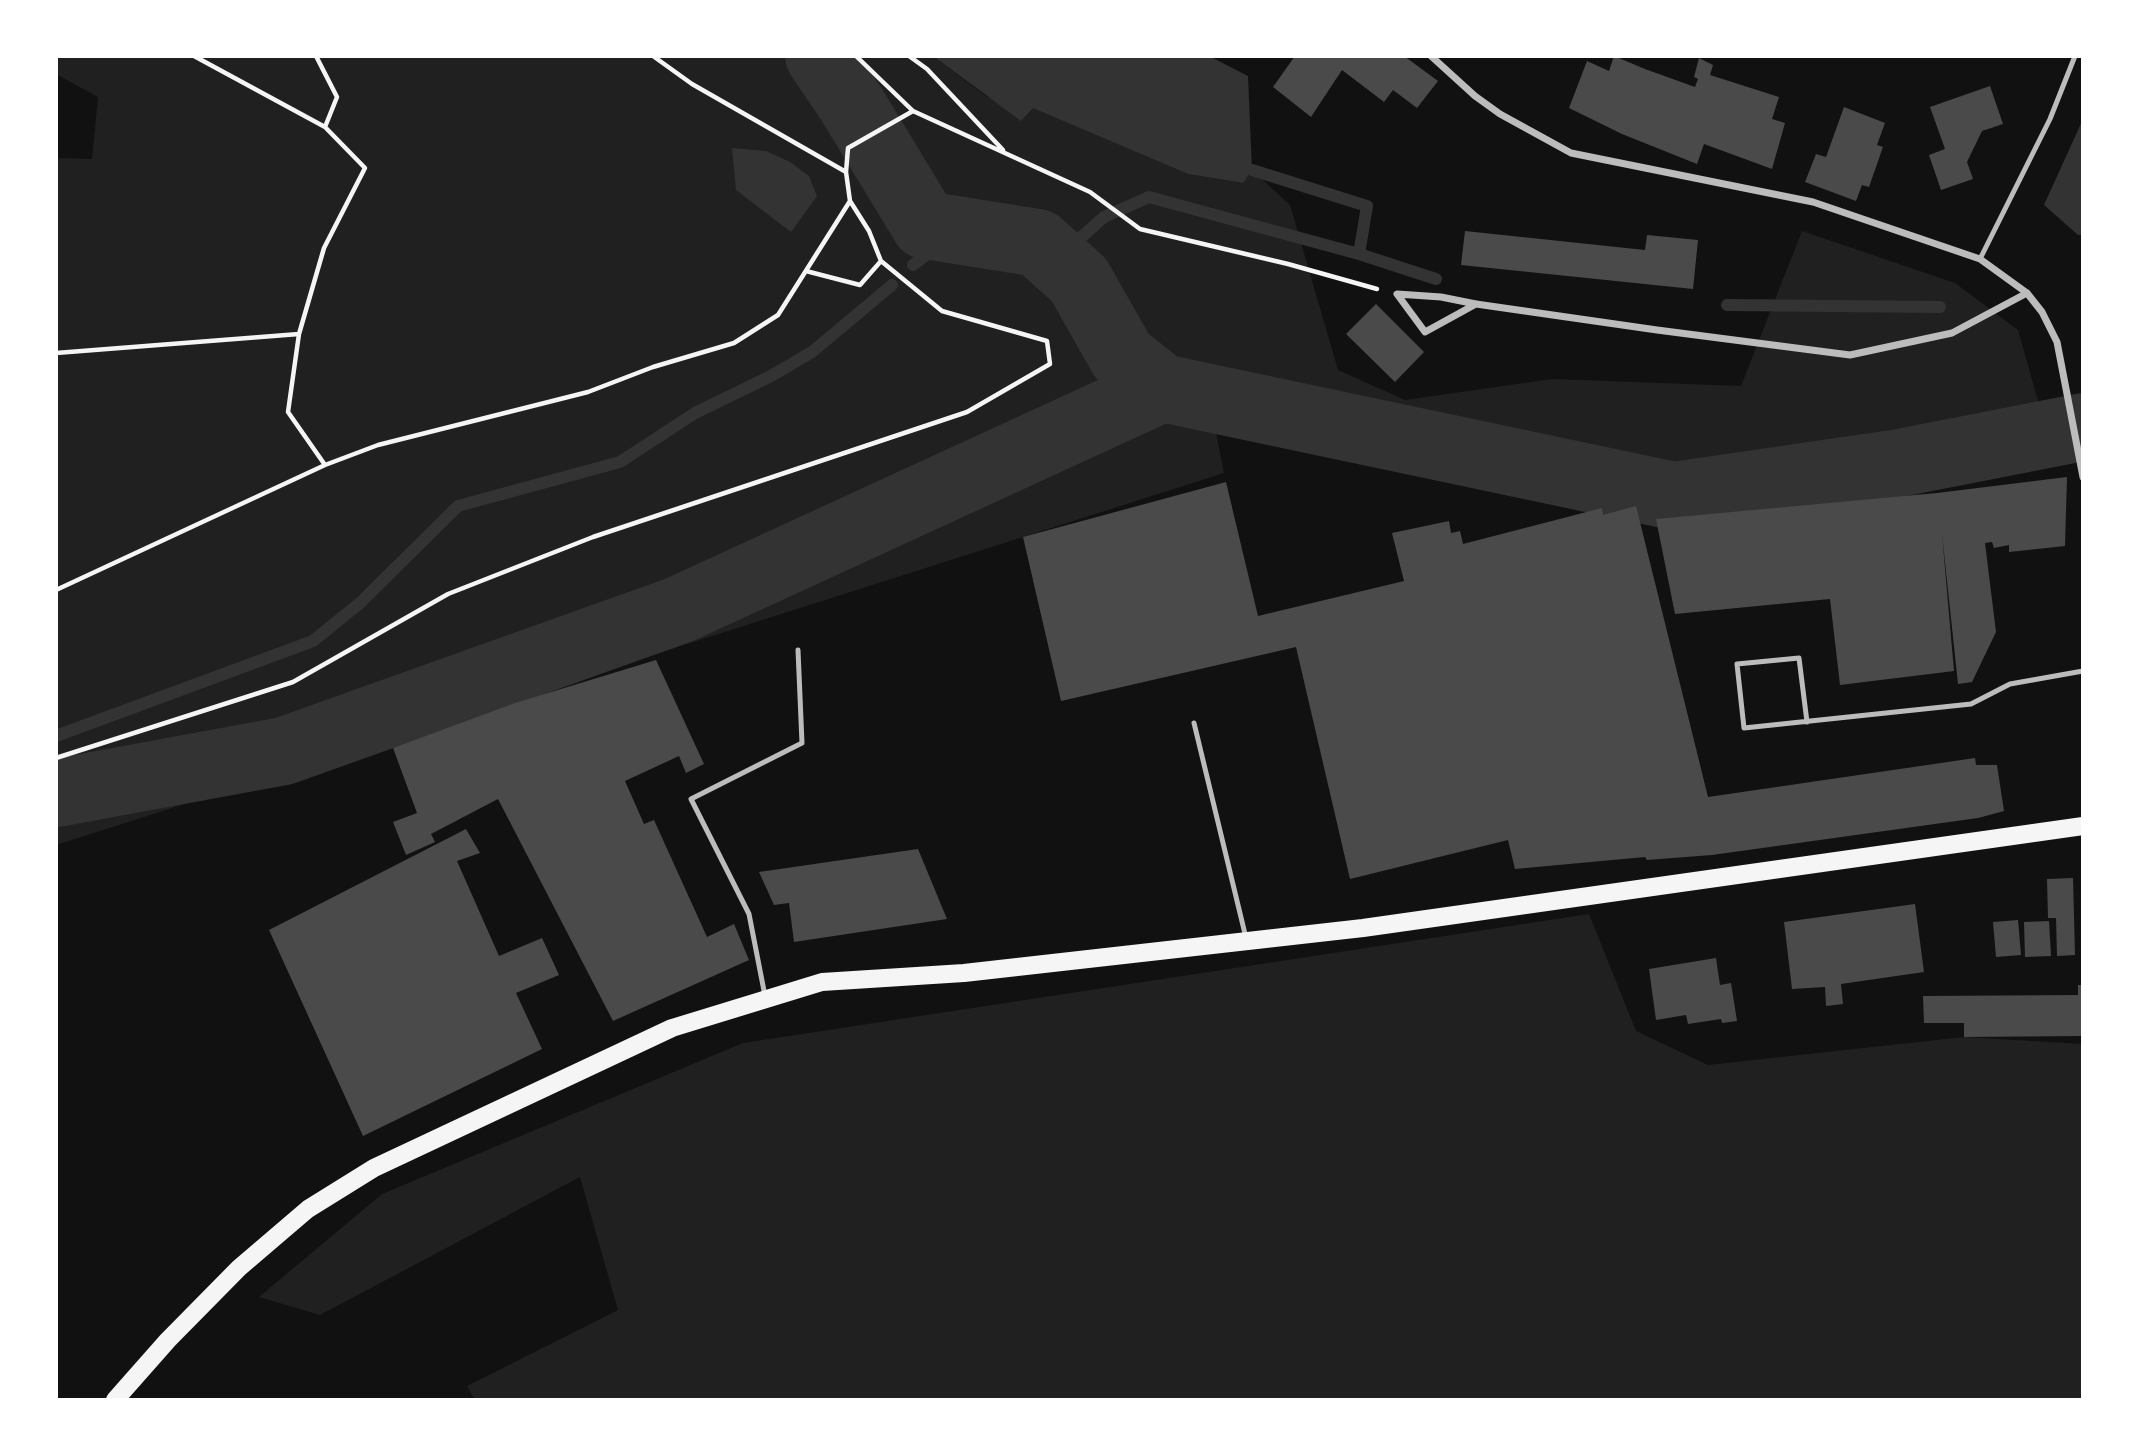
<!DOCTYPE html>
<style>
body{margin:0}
#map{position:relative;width:2139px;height:1456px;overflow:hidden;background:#111;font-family:Mulish,sans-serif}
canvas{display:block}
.frame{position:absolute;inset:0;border:58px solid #fff;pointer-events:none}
</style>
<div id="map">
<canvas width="2139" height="1456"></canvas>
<div class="frame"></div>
</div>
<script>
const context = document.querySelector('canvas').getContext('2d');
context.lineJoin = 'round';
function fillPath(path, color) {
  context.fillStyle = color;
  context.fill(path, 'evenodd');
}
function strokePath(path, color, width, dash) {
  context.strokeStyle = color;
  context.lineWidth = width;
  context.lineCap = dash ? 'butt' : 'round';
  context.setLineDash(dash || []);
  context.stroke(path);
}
const green = new Path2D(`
 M56,56h877l54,41 45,10 156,67 54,9 10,-13 38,35 48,165 67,30 147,-21 189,7 61,-155 153,52 63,47 28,99 -406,59 -364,-91 -61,30 9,46 -1168,372v-687l36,1 6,-62 -42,-23z
 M1589,914l47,117 72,34 256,-28 119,7v356h-1608l-8,-14 151,-76 -38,-133 -260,138 -61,-18 123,-103 361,-151z`);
const water = new Path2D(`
 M933,56h276l39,20 4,94 -9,13 -55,-9 -155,-66 -12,13z
 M2083,119v116h-5l-34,-30z
 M732,148l34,3 24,11 19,14 8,20 -26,36 -55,-42z`);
const stream = new Path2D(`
 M1252,170l115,36 -8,48
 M1056,260l48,-43 45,-20 210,57 77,25
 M913,265l48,-36
 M1727,305l213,2
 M56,736l257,-95 47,-38 98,-97 162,-44 75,-49 76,-37 41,-24 80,-67`);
const river = new Path2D(`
 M819,56l33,49 73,120 113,18 41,37 43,76 40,32
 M56,793l228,-42 395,-141 483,-222 512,108 220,-32 189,-37`);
const building = new Path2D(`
 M1295,56h109l34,25 -21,27 -24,-18 -9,12 -42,-32 -31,47 -38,-30z
 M1614,56l31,13 50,18 3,-8 -4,-2 5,-19 14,7 -3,10 69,22 -7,22 13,4 -13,46 -68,-25 -7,20 -75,-30 -53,-26 18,-47 22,10z
 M1990,86l13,38 -21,7 -15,31 6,17 -32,11 -12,-35 16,-6 -15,-42z
 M1844,107l41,16 -8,22 6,2 -14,40 -7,-2 -6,16 -51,-19 11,-28 10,3z
 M1465,231l180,19 2,-15 51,5 -5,49 -232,-24z
 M1376,304l48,48 -29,30 -49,-48z
 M2067,477l-2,69 -56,6v-7l-15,3 -2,-6 -7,1 11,89 -24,50 -14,2 -16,-150 12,137 -114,14 -10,-86 -155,15 -19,-95 281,-26z
 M1226,482l32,134 146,-35 -12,-48 57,-12 2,12 9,-2 3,13 139,-36 1,7 33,-9 72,291 267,-39 1,7h21l7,46 -26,7 -266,37 -65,5 -2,-3 -130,12 -7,-29 -158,39 -54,-232 -235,54 -38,-164z
 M656,660l48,104 -18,9 -7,-17 -54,25 19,43 10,-4 53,117 27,-13 15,36 -136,61 -115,-222 -67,35 4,8 -29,13 -13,-33 24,-9 -24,-65 122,-45z
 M466,829l14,24 -23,8 42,95 43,-18 17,37 -43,18 26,56 -179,87 -94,-206z
 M918,849l29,70 -153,23 -5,-39 -15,2 -15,-33z
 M2073,878l2,77 -18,1 -1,-38h-8l-1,-39z
 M1915,904l9,68 -83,12 2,20 -17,2 -1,-19 -33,2 -8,-67z
 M2018,920l3,35 -25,2 -3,-35z
 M2049,921l2,35 -26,1 -1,-35z
 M1716,958l4,27 11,-2 6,38 -15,2 -1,-4 -33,5 -2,-9 -30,5 -7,-51z
 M2078,985h5v51l-119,1v-14h-40l-1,-27 155,-1z`);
const path = new Path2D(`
 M194,56l131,71 40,41 -41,80 -25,86 -11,78 37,53
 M316,56l21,41 -12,30
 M653,56l39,28 154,88
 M856,56l57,55 177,81 50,37 148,35 89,25
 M909,56l18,13 76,81
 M806,271l54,14 21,-24 -12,-30 -19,-30
 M56,353l243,-19
 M56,590l269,-125 53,-20 210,-53 65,-25 81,-24 44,-28 72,-114 -4,-29 2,-24 65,-37
 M56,758l237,-76 155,-88 145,-57 374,-125 83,-48 -3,-23 -105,-30 -61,-50`);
const service = new Path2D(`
 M1980,259l70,-140 25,-63
 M1807,722l-8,-64 -62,6 7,64 227,-24 39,-20 73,-13
 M1194,723l52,215
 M765,996l-16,-82 -58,-115 111,-56 -4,-93`);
const minor = new Path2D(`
 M1431,56l44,40 25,18 71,39 242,49 167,57 47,34 15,19 15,30 26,135
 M1476,304l-51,28 -28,-38 44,3 35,7 181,26 193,25 102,-22 75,-40`);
const primary = new Path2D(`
 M115,1400l53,-60 71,-72 69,-59 66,-41 298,-140 150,-46 142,-9 399,-45 720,-102`);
fillPath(green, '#202020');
fillPath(water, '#333');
strokePath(stream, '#333', 12);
strokePath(river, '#333', 68);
fillPath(building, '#4a4a4a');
strokePath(path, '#f5f5f5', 4.5);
strokePath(service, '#bcbcbc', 5);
strokePath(minor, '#bcbcbc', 7);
strokePath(primary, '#f5f5f5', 18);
</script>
